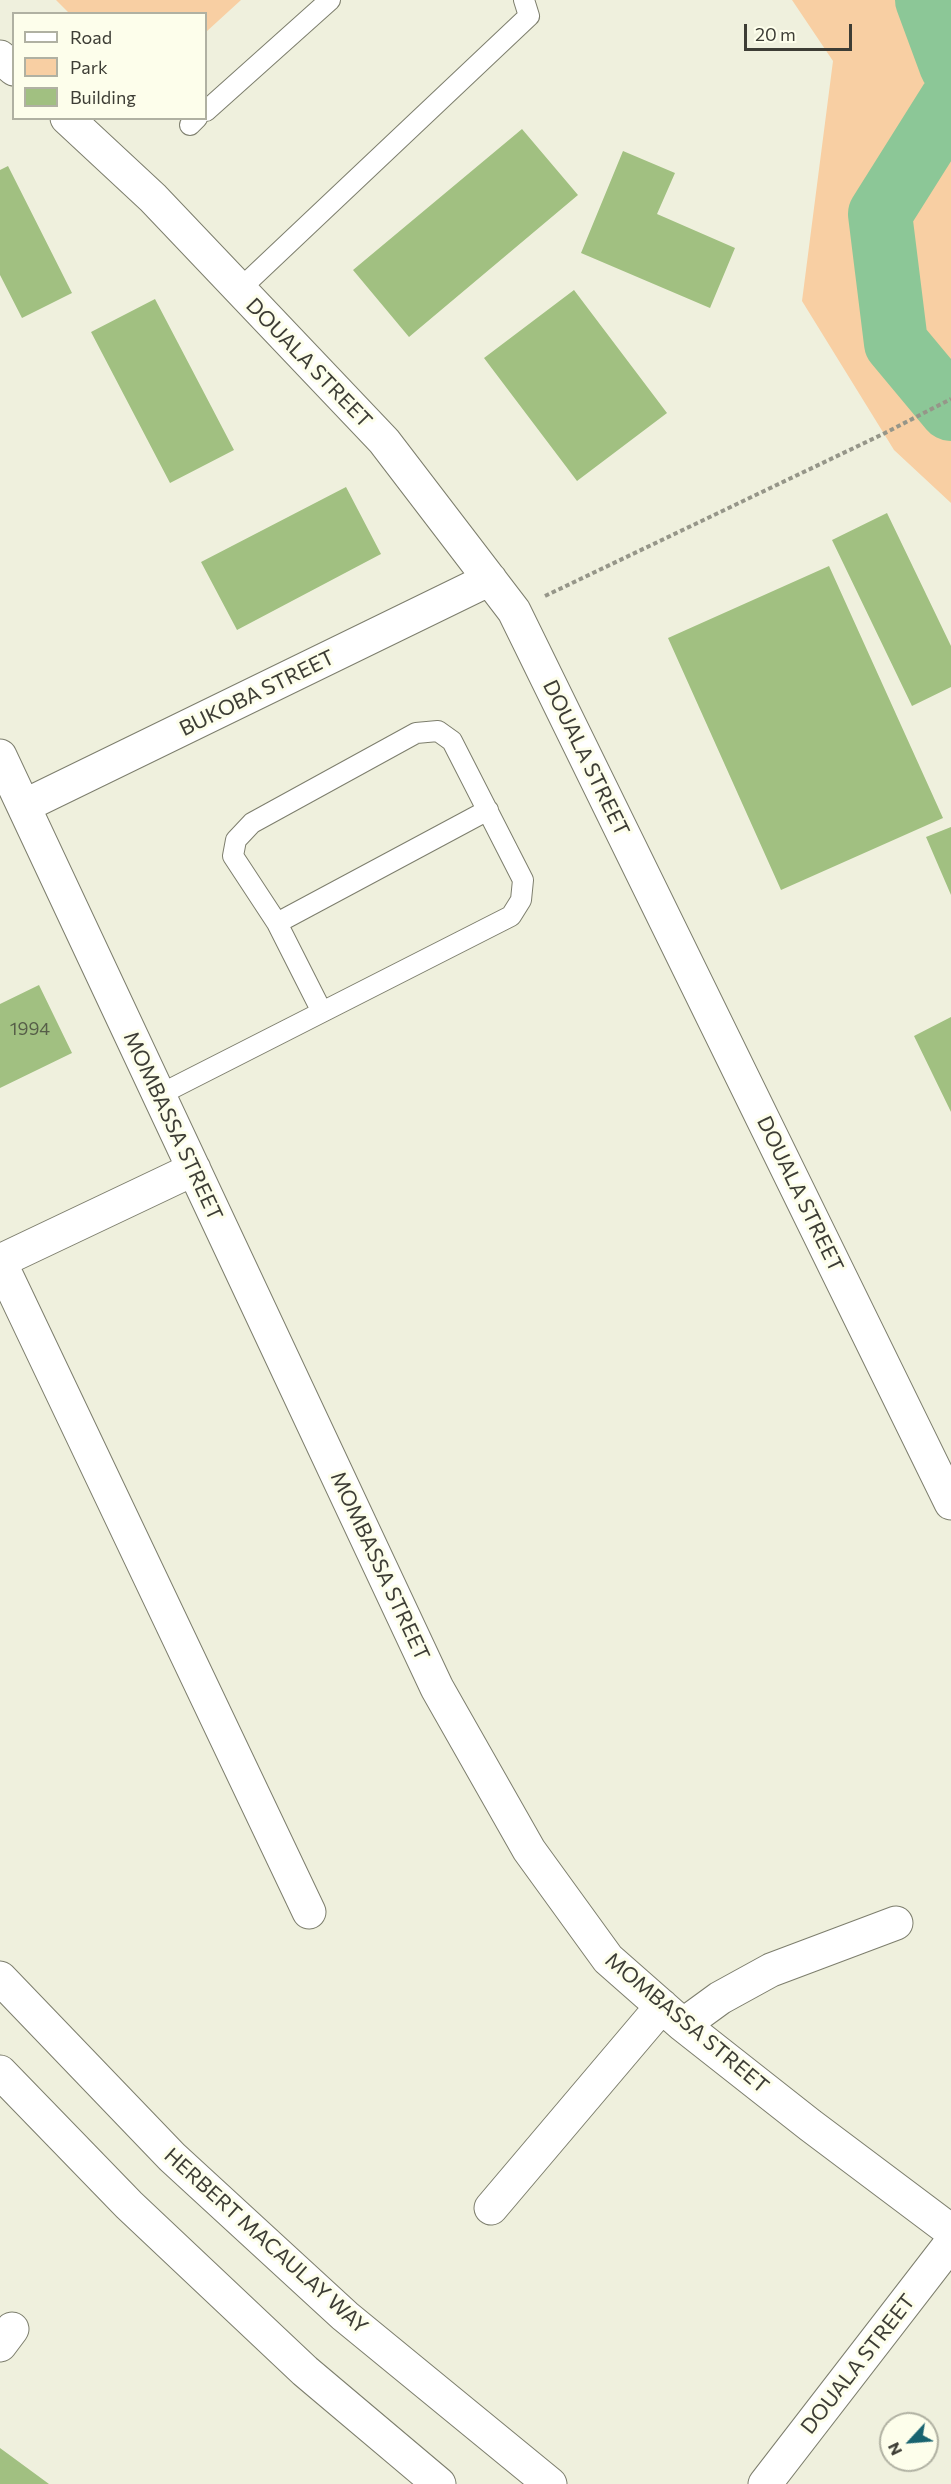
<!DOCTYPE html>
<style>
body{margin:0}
#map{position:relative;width:951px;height:2484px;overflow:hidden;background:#eff0dd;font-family:Commissioner,sans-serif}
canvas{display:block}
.legend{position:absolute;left:12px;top:12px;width:195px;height:108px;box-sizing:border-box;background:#fdfeeb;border:2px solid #b0b1a2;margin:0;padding:8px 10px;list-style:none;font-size:18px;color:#3d3d35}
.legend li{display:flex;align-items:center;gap:12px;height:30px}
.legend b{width:30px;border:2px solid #b0b1a2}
.north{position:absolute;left:879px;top:2412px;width:60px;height:60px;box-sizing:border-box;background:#fdfeeb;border:2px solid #b0b1a2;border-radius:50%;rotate:244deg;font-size:16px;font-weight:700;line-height:24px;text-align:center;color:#3d3d35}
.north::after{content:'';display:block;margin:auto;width:21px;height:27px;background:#18636f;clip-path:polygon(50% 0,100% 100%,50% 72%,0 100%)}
.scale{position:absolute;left:744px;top:24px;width:108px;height:27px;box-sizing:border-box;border:3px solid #3d3d35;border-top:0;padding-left:8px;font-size:18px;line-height:21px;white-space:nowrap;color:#3d3d35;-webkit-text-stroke:4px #fdfeeb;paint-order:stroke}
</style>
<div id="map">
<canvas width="951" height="2484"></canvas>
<ul class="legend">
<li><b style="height:8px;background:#fff"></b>Road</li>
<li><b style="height:16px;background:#f8cfa3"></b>Park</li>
<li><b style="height:16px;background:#a1c081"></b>Building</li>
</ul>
<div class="north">N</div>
<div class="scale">20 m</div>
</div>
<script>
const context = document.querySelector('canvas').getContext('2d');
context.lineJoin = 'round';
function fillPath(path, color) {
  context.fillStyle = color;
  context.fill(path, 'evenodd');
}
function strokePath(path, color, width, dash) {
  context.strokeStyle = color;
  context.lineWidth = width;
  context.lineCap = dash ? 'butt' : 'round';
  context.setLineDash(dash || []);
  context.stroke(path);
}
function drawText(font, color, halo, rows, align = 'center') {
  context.font = font + ' Commissioner,sans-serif';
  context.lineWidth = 6;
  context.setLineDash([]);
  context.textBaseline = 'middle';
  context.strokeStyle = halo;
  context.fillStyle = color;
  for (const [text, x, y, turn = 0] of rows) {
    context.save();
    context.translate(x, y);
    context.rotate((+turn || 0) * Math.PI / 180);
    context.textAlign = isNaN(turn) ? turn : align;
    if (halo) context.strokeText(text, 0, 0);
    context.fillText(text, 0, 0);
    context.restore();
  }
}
const green = new Path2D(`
 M56,0h185l-35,32v-18l-137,-1z
 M792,0h159v503l-57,-53 -92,-149 31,-240z`);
const river = new Path2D(`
 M927,0l24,65
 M951,101l-71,113 16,129 55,66`);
const building = new Path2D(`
 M522,129l56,66 -169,142 -56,-67z
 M623,151l52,22 -18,41 78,34 -25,60 -129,-55z
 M8,166l64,127 -50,25 -22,-43v-105z
 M574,290l93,123 -90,68 -93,-123z
 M155,299l79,151 -64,33 -79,-151z
 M346,487l35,67 -144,76 -36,-68z
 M887,513l64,133v41l-39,19 -80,-166z
 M829,566l114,252 -162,72 -113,-252z
 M951,827v68l-25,-58z
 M39,985l33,68 -72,35v-84z
 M951,1017v95l-37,-76z
 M0,2448l49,36h-49z`);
const path = new Path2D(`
 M545,596l338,-162 68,-35`);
const lane = new Path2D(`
 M206,111l124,-111
 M190,125l7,-7
 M240,289l289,-273 -5,-16
 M322,1012l-45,-89 211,-113
 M159,1095l352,-179 10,-16 2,-20 -71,-139 -14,-10 -22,2 -164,90 -16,17 -3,16 44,67`);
const street = new Path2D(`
 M0,57l14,12
 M67,118l86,80 231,243 130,170 437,892
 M0,756l437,932 92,162 79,109 75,66 127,100 141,106
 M24,806l466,-227
 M0,1261l194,-92
 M0,1262l309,650
 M683,2025l37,-27 51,-28 125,-47
 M491,2208l171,-202
 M0,2345l12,-16
 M765,2484l186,-241`);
const secondary = new Path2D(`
 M0,1978l172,179 173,159 205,168
 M0,2072l129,133 176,166 134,113`);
const numberNames = [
 ["1994",30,1029]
];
const streetNames = [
 ["DOUALA STREET",309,363,46],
 ["BUKOBA STREET",257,693,-26],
 ["DOUALA STREET",586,758,64],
 ["MOMBASSA STREET",173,1126,65],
 ["DOUALA STREET",800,1194,64],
 ["MOMBASSA STREET",380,1566,65],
 ["MOMBASSA STREET",687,2023,40],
 ["HERBERT MACAULAY WAY",266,2241,42],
 ["DOUALA STREET",858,2364,-52]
];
fillPath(green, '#f8cfa3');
strokePath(river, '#8cc797', 64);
fillPath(building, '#a1c081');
strokePath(lane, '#7d7e6d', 22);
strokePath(street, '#7d7e6d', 35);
strokePath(secondary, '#7d7e6d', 35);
strokePath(path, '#969689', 4, [4.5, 3]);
strokePath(lane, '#fff', 20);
strokePath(street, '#fff', 33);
strokePath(secondary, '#fff', 33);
drawText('18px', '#565e48', null, numberNames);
drawText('21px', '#3d3d35', '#fdfeeb', streetNames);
</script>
